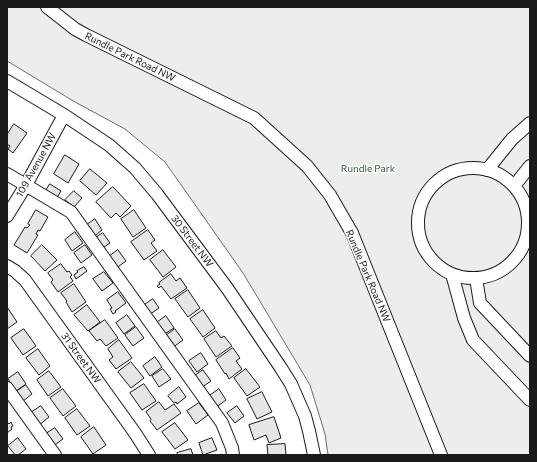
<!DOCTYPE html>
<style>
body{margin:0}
#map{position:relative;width:537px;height:462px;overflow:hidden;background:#fff;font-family:Commissioner,sans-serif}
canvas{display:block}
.frame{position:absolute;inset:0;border:8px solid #1a1a1a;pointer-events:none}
</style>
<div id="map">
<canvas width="537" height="462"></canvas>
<div class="frame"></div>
</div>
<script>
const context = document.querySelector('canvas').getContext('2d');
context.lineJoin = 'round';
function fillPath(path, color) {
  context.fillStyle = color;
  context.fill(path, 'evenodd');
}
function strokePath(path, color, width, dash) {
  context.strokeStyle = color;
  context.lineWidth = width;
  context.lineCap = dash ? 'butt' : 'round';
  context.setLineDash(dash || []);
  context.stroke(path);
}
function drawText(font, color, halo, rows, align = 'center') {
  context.font = font + ' Commissioner,sans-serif';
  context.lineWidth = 3;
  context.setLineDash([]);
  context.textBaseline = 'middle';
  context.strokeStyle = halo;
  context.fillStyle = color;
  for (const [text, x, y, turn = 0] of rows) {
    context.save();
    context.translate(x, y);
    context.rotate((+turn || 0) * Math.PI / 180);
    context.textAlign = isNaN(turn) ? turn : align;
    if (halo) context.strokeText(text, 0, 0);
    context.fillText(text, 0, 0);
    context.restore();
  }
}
const green = new Path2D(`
 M7,7h523v448h-202l-3,-21 -15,-49 -67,-112 -78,-111 -40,-33 -50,-27 -68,-41z`);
const building = new Path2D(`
 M14,124l13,9 -14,20 -5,-4 2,-3 -3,-2v-9z
 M65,155l14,9 -11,19 -14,-9z
 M90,169l17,14 -11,12 -16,-14z
 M50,184l11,7 -6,10 -11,-7z
 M113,187l18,19 -11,11 -4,-4 -5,5 -15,-16z
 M74,191l8,7 -8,9 -9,-7z
 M36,210l12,7 -8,14 -2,-1 -2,4 2,1 -11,18 -13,-8 11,-18 2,1 3,-3 -2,-1z
 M134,210l12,18 -13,9 -12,-18z
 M95,219l7,11 -10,8 -8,-11z
 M148,230l7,10 -4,3 6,8 -13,9 -13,-18z
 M75,232l8,11 -11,8 -7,-11z
 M103,233l7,10 -9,6 -7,-10z
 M42,245l15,15 -12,11 -14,-15z
 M85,245l7,10 -11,8 -7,-10z
 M118,250l8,11 -11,8 -8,-11z
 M163,250l13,17 -13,10 -13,-17z
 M61,264l6,8 2,-1 3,4 -2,2 3,4 -15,11 -7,-10 2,-2 -5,-7z
 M84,267l3,4 -11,8 -2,-4 4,-3 -1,-1z
 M104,272l9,11 -11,8 -9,-12z
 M171,274l5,7 4,-3 7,10 -16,11 -10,-13 -2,2 -2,-2 3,-2 -1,-1z
 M74,284l12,18 -14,10 -6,-10 1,-1 -6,-8z
 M188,290l12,18 -12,9 -13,-18z
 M118,292l8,11 -11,8 1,1 -3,2 -3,-5 2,-1 -5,-8z
 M153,299l6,9 -10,7 -6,-9z
 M87,305l13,17 -12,9 -14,-16z
 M7,307l10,15 -10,7z
 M203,310l12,18 -12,9 -13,-18z
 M127,315l8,11 -11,8 -8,-11z
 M166,316l8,12 -11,7 -8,-11z
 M105,320l13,18 -12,8 -6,-7 -3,2 -8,-10z
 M136,327l8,11 -11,8 -8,-11z
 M24,329l12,17 -13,9 -12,-17z
 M175,329l8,11 -11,8 -8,-11z
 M216,331l5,7 3,-2 8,10 -16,11 -12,-18z
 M119,340l13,18 -16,11 -7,-9 4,-3 -5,-8z
 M233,348l7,10 -4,3 6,8 -13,10 -3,-6 -1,1 -9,-14z
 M38,349l12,17 -11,9 -13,-17z
 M201,353l7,11 -11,8 -8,-11z
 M155,357l7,10 -12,9 -7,-10z
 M131,362l13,16 -13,10 -13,-16z
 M163,369l8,10 -12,8 -7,-11z
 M246,369l14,18 -13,9 -13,-18z
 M203,370l8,11 -10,7 -8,-11z
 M49,371l12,16 -13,9 -11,-16z
 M18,372l8,12 -10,7 -8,-12z
 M144,384l12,17 -14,9 -12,-17z
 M26,385l6,9 -9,7 -7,-9z
 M179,387l7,10 -9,7 -1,-2 -2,1 -6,-7z
 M63,389l13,17 -13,10 -13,-18z
 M219,389l7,11 -11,8 -7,-11z
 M262,392l10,20 -15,7 -10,-20z
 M159,402l6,8 9,-6 7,9 -24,17 -7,-9 1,-2 -5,-7z
 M199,403l9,12 -12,9 -9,-13z
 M41,406l8,11 -11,9 -9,-12z
 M237,406l7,10 -9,7 -8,-10z
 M77,409l13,17 -13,9 -12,-17z
 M274,417l7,21 -12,5 -3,-8 -12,5 -5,-15z
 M7,422l2,2 2,-2 2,4 -2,1 1,2 -5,4z
 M175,423l13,17 -13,9 -13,-17z
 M94,427l12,18 -13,9 -12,-17z
 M55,428l8,11 -11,8 -8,-12z
 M18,438l8,11 -8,6h-3l-7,-9z
 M212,438l5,12 -14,5 -4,-12z
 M285,444l1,11h-18l-1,-10z
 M191,449l2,6h-16v-2z`);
const minor = new Path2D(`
 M47,7l28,22 11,6 168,83 53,48 23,29 22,38 89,222
 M7,81l57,34 45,30 26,23 22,26 70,94 54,80 10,16 14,32 4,15 5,24
 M418 223a55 55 0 1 1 110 0a55 55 0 1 1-110 0Z
 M487,170l25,-31 18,-16
 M7,174l64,38 151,211 10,25 1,7
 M514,186l16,-20
 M7,216l19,-31 38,-70
 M7,266l8,5 10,9 110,153 14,22
 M452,274l12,44 9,22 57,60
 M476,278l4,25 50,53
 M7,388l48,67`);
const streetNames = [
 ["Rundle Park Road NW",130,57,26],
 ["109 Avenue NW",36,165,-61],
 ["30 Street NW",192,241,53],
 ["Rundle Park Road NW",368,276,67],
 ["31 Street NW",81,358,54]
];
const parkNames = [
 ["Rundle Park",368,169]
];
fillPath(green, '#ededed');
strokePath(green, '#6a6a6a', 1);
fillPath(building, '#e6e6e6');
strokePath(building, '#1a1a1a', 1);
strokePath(minor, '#1a1a1a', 14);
strokePath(minor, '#fff', 12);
drawText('10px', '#1a1a1a', '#fff', streetNames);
drawText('10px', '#2b5a34', '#fff', parkNames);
</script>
